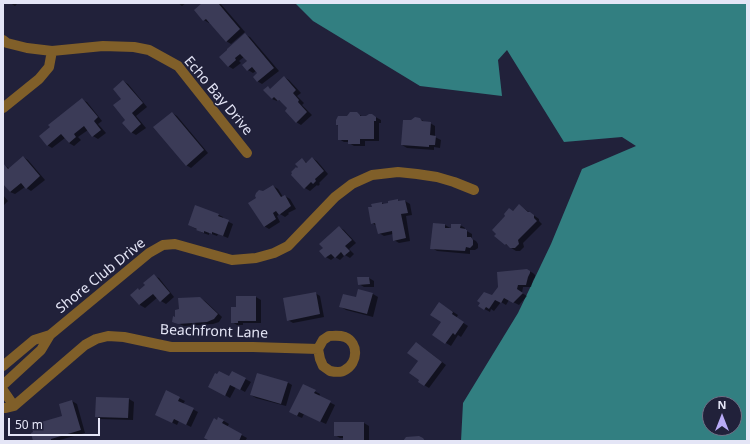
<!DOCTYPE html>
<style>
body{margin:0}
#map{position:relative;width:750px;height:444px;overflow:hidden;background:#21213a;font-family:"Noto Sans",sans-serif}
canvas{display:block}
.frame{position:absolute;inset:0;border:4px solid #e4e5f6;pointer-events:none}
.north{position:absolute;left:702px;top:396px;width:40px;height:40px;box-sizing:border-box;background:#21213a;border:1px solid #6f6f85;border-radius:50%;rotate:0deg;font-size:11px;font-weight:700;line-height:16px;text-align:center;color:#e4e5f6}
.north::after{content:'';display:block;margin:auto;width:14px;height:18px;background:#b9abf7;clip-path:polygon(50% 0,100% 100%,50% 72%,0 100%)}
.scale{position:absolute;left:8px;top:418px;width:92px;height:18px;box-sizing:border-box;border:2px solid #e4e5f6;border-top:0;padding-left:5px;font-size:12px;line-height:14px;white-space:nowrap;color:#e4e5f6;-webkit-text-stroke:3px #21213a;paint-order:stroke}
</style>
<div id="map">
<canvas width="750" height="444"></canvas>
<div class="frame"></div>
<div class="north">N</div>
<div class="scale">50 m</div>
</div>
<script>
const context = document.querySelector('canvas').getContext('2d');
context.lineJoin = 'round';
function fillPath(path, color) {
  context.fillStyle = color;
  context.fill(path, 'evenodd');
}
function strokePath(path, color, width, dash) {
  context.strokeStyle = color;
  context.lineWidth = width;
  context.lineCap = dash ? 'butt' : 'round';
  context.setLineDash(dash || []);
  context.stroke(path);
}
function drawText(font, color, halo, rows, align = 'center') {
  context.font = font + ' "Noto Sans",sans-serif';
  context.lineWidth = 3;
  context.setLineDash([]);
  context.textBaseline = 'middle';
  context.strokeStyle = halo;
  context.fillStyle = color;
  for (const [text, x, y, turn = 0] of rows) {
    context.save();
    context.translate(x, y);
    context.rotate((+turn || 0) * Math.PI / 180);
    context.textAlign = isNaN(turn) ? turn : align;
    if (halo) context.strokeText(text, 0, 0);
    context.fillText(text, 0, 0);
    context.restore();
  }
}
const water = new Path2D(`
 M295,3h452v438h-286l2,-38 55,-90 33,-69 31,-75 54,-23 -14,-9 -58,5 -57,-92 -9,10 4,36 -82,-10 -107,-65zM710,404h24v24h-24z`);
const shadow = new Path2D(`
 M10,3h8l-3,3z
 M178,3h8l-4,3z
 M203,3h17l25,29 -14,12 -5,-3 -16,-19 -1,1 -5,-3z
 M245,35l5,2 29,34 -17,13 -5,-3 1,-8 -2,-2 -3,2 -5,-3 -4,-5 4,-3 -4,-5 -5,4 2,2 -8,6 -5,-3z
 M284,77l5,3 12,13 -4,3 7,7 -2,2 10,10 -11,10 -5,-3 -7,-14 -5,-5 -6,-3 -1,1 -5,-2 -1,-9z
 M123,81l5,3 19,23 -11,9 10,12 -10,7 -5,-3 -9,-33z
 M82,100l5,2 15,19 -4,3 8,9 -8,6 -5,-3 -5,-6 -10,7 3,3 -7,6 -5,-3 -4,-5 -13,10 -5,-3z
 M172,113l5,3 31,37 -17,15 -5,-3z
 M357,113l6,4 9,-2 9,5v3h-2v18h-14v5h-11l-5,-3v-1h-5l-5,-3v-13l-2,-1 11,-8z
 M420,119l5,3 5,1 5,3v11l6,3 -1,8 -6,-1v3l-27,-2 -5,-3 10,-24z
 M23,157l5,3 17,20 -14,11 -6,-4 -10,7 -5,-2 -7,-9v-18h1l6,4z
 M312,158l5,3 11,13 -9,9 1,1 -2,2 -1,-1 -7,6 -5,-3 -13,-13 6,-6 4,-10 5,4z
 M273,186l5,3 5,8 2,-1 5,3 6,10 -8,4 1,1 -4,3 -5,-3 -3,2 3,6 -11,7 -5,-3 -6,-28 5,-6z
 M3,195l5,6 -5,5z
 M397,200l3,2 5,-1 5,3 2,11 -6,1 4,25 -11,2 -5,-3 -1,-6 -9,2 -5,-3 -2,-7 -5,-3 1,-16 9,-4 3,2z
 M519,205l20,14v2l3,3 -19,19 1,4 -4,4h-4l-11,-7 8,-33z
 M219,215l4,2v2l10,5 -5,14 -10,-4 -1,2 -8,-3v2l-6,-2 -14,-8z
 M434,224l11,1 7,4 8,-4 5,3v2l7,4v5l4,2 2,3v4l-3,2h-5v4l-33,-3 -5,-3z
 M339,227l5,3 12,13 -7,6 5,5 -4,4 -5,-3 -5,5 -5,-3 -4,3 -5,-3 -6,-6 4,-3z
 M527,270l6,3 2,2v2l-2,3 -2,7h-8l-1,6 5,3 -8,9 -10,-5 -3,5 -5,-3 -7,9 -3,-2 -1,3 -11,-6z
 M154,276l5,2 15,19 -8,7 -5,-3 -3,-4 -13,11 -5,-3 -8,-10 14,-10z
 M369,278l5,3v6h-10l-5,-3z
 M359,291l14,3 5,3 -5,20 -27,-7 -5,-3 16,-9z
 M315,293l5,3 4,21 -31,6 -5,-3z
 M237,297h19l5,3v23h-18v2h-6l-5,-3 5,-14z
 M200,298l5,3 17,16 -3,5 -6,2 -29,2 -11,-5 4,-3 3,-8z
 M444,306l14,9 -2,3 12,8 -7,11 -3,-2 -7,11 -5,-3 -4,-21z
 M421,346l25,19 -17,23 -5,-3 -5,-24z
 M232,372l19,10 -6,10 -9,-5 -6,11 -21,-12 21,-8z
 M287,382l5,3 -6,21 -30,-8 -5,-3z
 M303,385l17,9 -1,3 16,8 -9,19 -22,-10 -2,4 -7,-3z
 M167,392l18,9 -2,3 15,8 -7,15 -12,-6 -2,4 -16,-8z
 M129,399l5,3 -1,18 -32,-1 -5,-3z
 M72,401l5,3 8,29 -29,8h-22l29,-24z
 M219,418l10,6 -2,3 20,11 -2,3h-34z
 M364,423l5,3v15h-25v-3h-4l-5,-3z`);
const building = new Path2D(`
 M202,3h16l22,26 -14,13 -20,-23 -3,2 -9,-11z
 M245,33l29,35 -17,14 -4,-5 4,-4 -5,-6 -5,4 -5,-6 5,-4 -7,-7 -5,4 1,2 -8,7 -9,-10 8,-7v-1z
 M284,76l12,14 -3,3 6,7 -1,2 9,10 -11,11 -11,-12 2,-3 -8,-8 -1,1 -4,-4 -2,2 -9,-9 5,-4 2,3z
 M123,80l20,23 -11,10 9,11 -10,9 -9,-10 3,-3 -12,-15 8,-6 -8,-10z
 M82,98l16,19 -4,4 7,9 -9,7 -8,-11 -10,8 2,3 -7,6 -8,-9 -14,12 -8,-10 11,-9 -2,-2z
 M172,112l32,38 -18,16 -33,-39z
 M350,112h7l3,3v1h6l3,-2h3l4,3v4h-2v18h-14v5h-12v-4h-10v-15h-2v-5l2,-4h9z
 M415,117l5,1 2,3 9,1 -1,13 6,1 -1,9h-6v2l-28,-2 2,-25h8z
 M23,156l17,20 -14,13 -5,-6 -11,9 -7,-8v-21l5,6z
 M312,157l12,14 -9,8 1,2 -3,3 -2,-2 -7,7 -13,-14 1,-2 -1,-1 5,-5 1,1 1,-1 -3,-3 7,-6 4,5z
 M273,185l8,12 4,-2 6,11 -12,9 -3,-4 -3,2 3,6 -12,8 -16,-24 8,-5 -1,-2 1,-3 3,-3 4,1z
 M398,199v2l7,-1 3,13 -7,1 5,24 -13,3 -1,-10 -14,3 -3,-11 -4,1 -3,-17h4l-1,-3 11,-2v2l6,-1v-2z
 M519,204l9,8h2l4,3v3l3,3 -19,19 1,4 -4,4h-5l-4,-4 -1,1 -11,-9 2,-2 -4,-4 13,-14 -1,-2 5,-6 4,3z
 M195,205l24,9 -1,2 11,4 -6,16 -11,-4v2l-8,-3v2l-8,-3 1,-1 -9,-4z
 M433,223l12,1v4h6v-4h10l-1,4 6,1v1h1v7h4l2,3v5l-3,3 -4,-1 -1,4 -35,-2z
 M339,226l13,14 -7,6 5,5 -6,5 -3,-4 -6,6 -4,-4 -6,4 -6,-7 4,-3 -4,-4z
 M527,269l3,2v2l-2,4 -2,8h-8l-1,4 6,4 -10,10 -9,-5 -3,5 -6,-3 -6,9 -3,-2 -2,3 -6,-4 2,-3 -3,-2 7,-9 8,3 6,-8 -1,-15z
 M154,274l16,19 -10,9 -7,-8 -14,11 -9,-10 8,-7 1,2 6,-5 -2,-2z
 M357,277h12l1,7 -12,1z
 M358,289l15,4 -6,21 -28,-7 4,-13 13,3z
 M316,292l4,22 -33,7 -4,-23z
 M236,296h20v25h-18v2h-7v-16h5z
 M200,297l18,17 -4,5 -7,3 -29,2 -6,-2 1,-6 2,1v-7l4,-1 -1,-11z
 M439,302l14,10 -1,2 12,8 -9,13 -2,-2 -8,11 -13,-9 9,-13 -11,-7z
 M416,342l26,20 -18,24 -6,-4 1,-2 -10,-7 9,-12 -11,-8z
 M219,371l10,5 3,-5 14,7 -6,12 -10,-5 -5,11 -17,-9 7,-14 2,1z
 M257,373l31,9 -7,22 -31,-9z
 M303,384l13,6 -2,3 17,8 -11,21 -21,-10 -2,4 -8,-4z
 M166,390l14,7 -2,4 16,7 -8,17 -12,-6 -2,4 -17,-8z
 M96,397l33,1 -1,20 -33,-1z
 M72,400l9,30 -30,9v2h-18l-2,-8 2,-1 -2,-7 31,-9 -3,-12z
 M218,417l6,3 -2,3 20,11 -3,7h-29l-6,-3 10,-20 3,2z
 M334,422h30v19h-21v-5h-9z
 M419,436l4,2 2,3h-22l3,-4z`);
const street = new Path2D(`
 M3,40l4,3 20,5 25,3 51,-5 31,1 15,3 29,16 69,87
 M3,108l36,-29 10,-12 3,-16
 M329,336c5,0 10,-1 16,1 14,6 13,26 0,33 -4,3 -10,2 -15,1l-7,-5 -3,-7 -2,-10 5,-9z
 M3,366l31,-26 16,-5
 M3,385l38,-35 9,-15 99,-82 14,-8 12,-1 57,16 24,-2 18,-5 14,-7 47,-49 17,-13 20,-9 26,-3 19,2 20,3 17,5 20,8
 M3,390l11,16
 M3,408h3l8,-2 71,-61 11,-6 12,-3 16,1 47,10h82l65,2`);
const streetNames = [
 ["Echo Bay Drive",218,96,50],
 ["Shore Club Drive",101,276,-39],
 ["Beachfront Lane",214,332,2]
];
fillPath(water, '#327f81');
fillPath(shadow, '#0007');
fillPath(building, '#3b3b57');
strokePath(street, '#805f29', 10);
drawText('14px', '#e4e5f6', '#21213a', streetNames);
</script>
